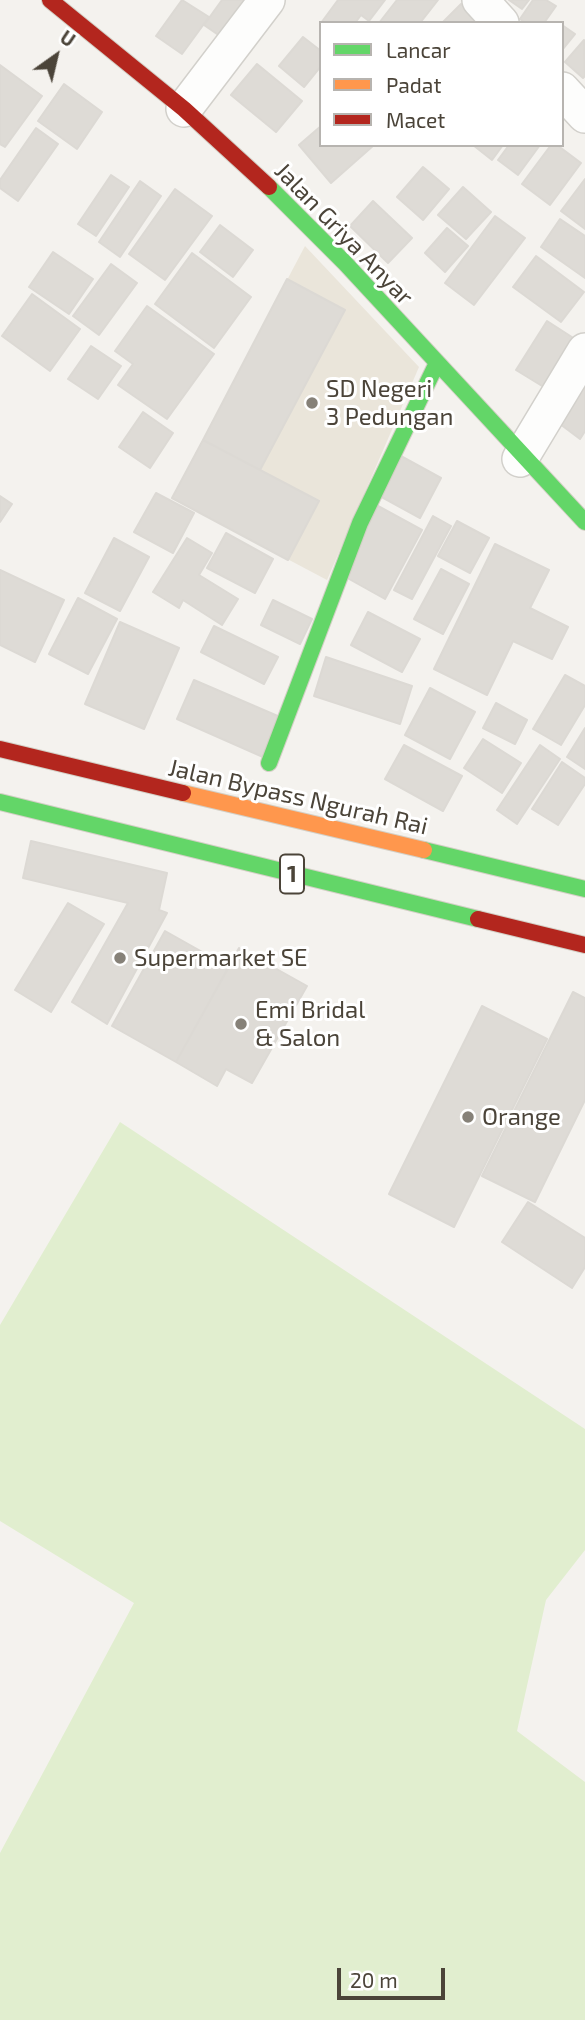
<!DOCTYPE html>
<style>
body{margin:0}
#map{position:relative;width:585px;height:2020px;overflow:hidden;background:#f4f2ee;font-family:"Exo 2",sans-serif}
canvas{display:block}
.legend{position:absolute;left:319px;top:21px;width:245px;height:126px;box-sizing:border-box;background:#fff;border:2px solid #b7b4b0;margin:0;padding:9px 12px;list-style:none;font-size:21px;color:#4b4439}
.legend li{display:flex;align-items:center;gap:14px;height:35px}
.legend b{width:35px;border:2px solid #b7b4b0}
.north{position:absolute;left:21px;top:21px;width:70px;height:70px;-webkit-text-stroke:5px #fff;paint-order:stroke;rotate:34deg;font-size:19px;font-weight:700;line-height:28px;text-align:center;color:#4b4439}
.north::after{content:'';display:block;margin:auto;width:24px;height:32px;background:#4b4439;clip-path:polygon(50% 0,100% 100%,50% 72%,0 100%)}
.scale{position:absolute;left:337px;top:1968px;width:108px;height:32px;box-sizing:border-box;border:4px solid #4b4439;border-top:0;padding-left:9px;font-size:21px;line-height:24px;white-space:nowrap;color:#4b4439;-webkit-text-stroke:5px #fff;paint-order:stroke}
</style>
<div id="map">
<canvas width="585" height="2020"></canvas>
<ul class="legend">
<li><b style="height:9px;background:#63d668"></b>Lancar</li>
<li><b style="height:9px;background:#ff974d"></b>Padat</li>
<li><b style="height:9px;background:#b3261e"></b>Macet</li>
</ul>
<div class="north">U</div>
<div class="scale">20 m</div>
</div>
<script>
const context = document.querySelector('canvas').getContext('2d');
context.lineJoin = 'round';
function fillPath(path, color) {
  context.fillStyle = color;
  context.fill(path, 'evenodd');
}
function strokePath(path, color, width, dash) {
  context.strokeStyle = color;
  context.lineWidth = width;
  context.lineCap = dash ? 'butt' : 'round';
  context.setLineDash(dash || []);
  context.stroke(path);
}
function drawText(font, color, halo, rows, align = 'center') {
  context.font = font + ' "Exo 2",sans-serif';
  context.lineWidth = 6;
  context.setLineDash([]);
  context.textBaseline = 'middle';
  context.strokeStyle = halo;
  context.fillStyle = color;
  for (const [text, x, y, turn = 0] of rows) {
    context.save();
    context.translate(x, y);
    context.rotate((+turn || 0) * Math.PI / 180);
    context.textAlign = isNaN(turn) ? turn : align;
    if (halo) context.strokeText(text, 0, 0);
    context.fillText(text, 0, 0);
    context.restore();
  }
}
const education = new Path2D(`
 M305,246l114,121 -92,213 -155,-82z`);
const green = new Path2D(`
 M120,1122l465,307v121l-39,50 -29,131 68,51v238h-585v-167l134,-250 -134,-82v-196z`);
const building = new Path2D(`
 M182,0l27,17 -27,37 -26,-18z
 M222,0h38l-30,43 -26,-18z
 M338,0h47l-16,21 -8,-6 -6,8h-34z
 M397,0h41l-18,23h-41z
 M509,0h20l-7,9z
 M533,0h13l10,6 -12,17h-18l-6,-4z
 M461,4l19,19h-38z
 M562,25l13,9 -13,16z
 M303,37l18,14v15l-17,21 -25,-21z
 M584,40l1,36 -2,2 -18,-16z
 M257,64l45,37 -26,31 -45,-37z
 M0,65l42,31 -37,51 -5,-3z
 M64,84l38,28 -25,37 -39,-28z
 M321,126v19h53l-43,38 -32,-38z
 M36,128l22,16 -40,57 -18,-13v-8z
 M473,145h30l-11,15z
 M509,145h31l-22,30 -20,-15z
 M551,145h6l24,18 -31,42 -28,-21z
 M423,167l26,22 -26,31 -26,-23z
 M111,175l18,12 -33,49 -18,-12z
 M585,179v50l-24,-18z
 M140,181l21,15 -41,61 -21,-15z
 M463,187l28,25 -25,27 -28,-24z
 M175,189l37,27 -47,64 -36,-26z
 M373,201l39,37 -24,25 -38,-37z
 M495,216l30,22 -51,67 -29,-22z
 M560,219l25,17v42l-44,-31z
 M220,225l33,25 -20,27 -33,-25z
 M447,228l21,18 -23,26 -20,-19z
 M53,252l40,27 -24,35 -40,-27z
 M192,253l59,44 -37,51 -59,-44z
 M536,256l48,36 -23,30 -48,-35z
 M111,264l26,19 -38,52 -26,-19z
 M287,279l58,31 -85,160 -57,-30z
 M32,294l48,35 -30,42 -48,-35z
 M147,306l67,48 -47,65 -49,-34 15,-21 -18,-13z
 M547,321l31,20 -31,48 -31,-19z
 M91,346l30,20 -23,33 -30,-20z
 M585,374v57l-5,8 -28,-21z
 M143,412l30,21 -23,35 -31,-21z
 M203,440l116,61 -31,59 -116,-62z
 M399,455l42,23 -21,40 -42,-23z
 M156,493l38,20 -21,40 -39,-21z
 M0,496l12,8 -12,18z
 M378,506l44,24 -37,69 -43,-24z
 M433,516l18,10 -39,73 -18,-9z
 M457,521l32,17 -19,35 -32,-17z
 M226,533l47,26 -18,34 -48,-25z
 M114,538l35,19 -29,54 -35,-18z
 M187,538l25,15 -13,22 39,24 -16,26 -39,-25 -4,8 -26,-16z
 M495,544l54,26 -19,38 38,19 -16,32 -39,-18 -26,54 -53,-26z
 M441,569l28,15 -26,50 -29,-15z
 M0,570l64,30 -29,62 -35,-17z
 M78,598l39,21 -29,55 -39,-20z
 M273,600l39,19 -12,25 -39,-19z
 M368,612l52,27 -18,33 -51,-27z
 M120,622l59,26 -35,81 -59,-25z
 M214,626l64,31 -14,27 -63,-32z
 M326,657l86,29 -12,38 -86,-28z
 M565,675l20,11v19l-24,40 -28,-16z
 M194,680l86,37 -17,40 -86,-38z
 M430,688l45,24 -25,47 -45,-24z
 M496,703l31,17 -12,24 -32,-16z
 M585,728v41l-18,-12z
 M483,739l38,24 -19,30 -38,-25z
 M404,745l58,31 -19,35 -58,-32z
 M540,745l20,14 -43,65 -20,-14z
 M562,762l23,16v6l-27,41 -26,-16z
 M31,841l136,32 -8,37 8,3 -60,111 -35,-22 56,-99 -105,-25z
 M68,903l36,21 -53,88 -36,-22z
 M165,931l64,36 -53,95 -64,-36z
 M239,948l68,38 -55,97 -26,-14 -9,17 -41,-24z
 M573,992l12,6v102l-50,102 -53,-26z
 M482,1006l65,33 -93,188 -65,-33z
 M528,1202l57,36v29l-13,21 -70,-46z`);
const street = new Path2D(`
 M480,0l21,23
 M562,90l23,25
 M184,109l83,-109
 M520,459l65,-108`);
const fast = new Path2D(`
 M269,187l76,76 240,259
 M269,763l91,-240 77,-160
 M0,802l478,117
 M424,850l161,39`);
const slow = new Path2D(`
 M183,793l241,57`);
const jam = new Path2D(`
 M50,0l134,109 85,78
 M0,749l183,44
 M478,919l107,26`);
const markers = [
 [312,403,7,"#868178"],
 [120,958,7,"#868178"],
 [241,1024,7,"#868178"],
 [468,1117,7,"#868178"]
];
const shields = [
 [292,874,24]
];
const shieldNames = [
 ["1",292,874]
];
const streetNames = [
 ["Jalan Griya Anyar",344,234,46],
 ["Jalan Bypass Ngurah Rai",298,797,13]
];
const poiNames = [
 ["SD Negeri",326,389],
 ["3 Pedungan",326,417],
 ["Supermarket SE",134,958],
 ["Emi Bridal",255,1010],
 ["& Salon",255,1038],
 ["Orange",482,1117]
];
fillPath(education, '#eae5da');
fillPath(green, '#e1eecf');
fillPath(building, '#dedbd6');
strokePath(building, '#dcd9d4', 2);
strokePath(street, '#d2d0cb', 38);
strokePath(fast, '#d3cfc5', 18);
strokePath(slow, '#d3cfc5', 18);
strokePath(jam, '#d3cfc5', 18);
strokePath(street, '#fdfdfc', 35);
strokePath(fast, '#63d668', 16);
strokePath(slow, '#ff974d', 16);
strokePath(jam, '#b3261e', 16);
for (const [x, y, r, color] of markers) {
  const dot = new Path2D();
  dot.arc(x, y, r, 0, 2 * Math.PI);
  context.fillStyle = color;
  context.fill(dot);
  strokePath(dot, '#fff', 2.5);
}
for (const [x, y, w] of shields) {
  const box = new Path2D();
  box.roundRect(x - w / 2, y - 19.5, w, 39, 5);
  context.fillStyle = '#fff';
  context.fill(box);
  strokePath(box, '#4b4439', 2);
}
drawText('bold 23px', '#4b4439', null, shieldNames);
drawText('24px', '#4b4439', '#fff', streetNames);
drawText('24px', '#4b4439', '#fff', poiNames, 'left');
</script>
